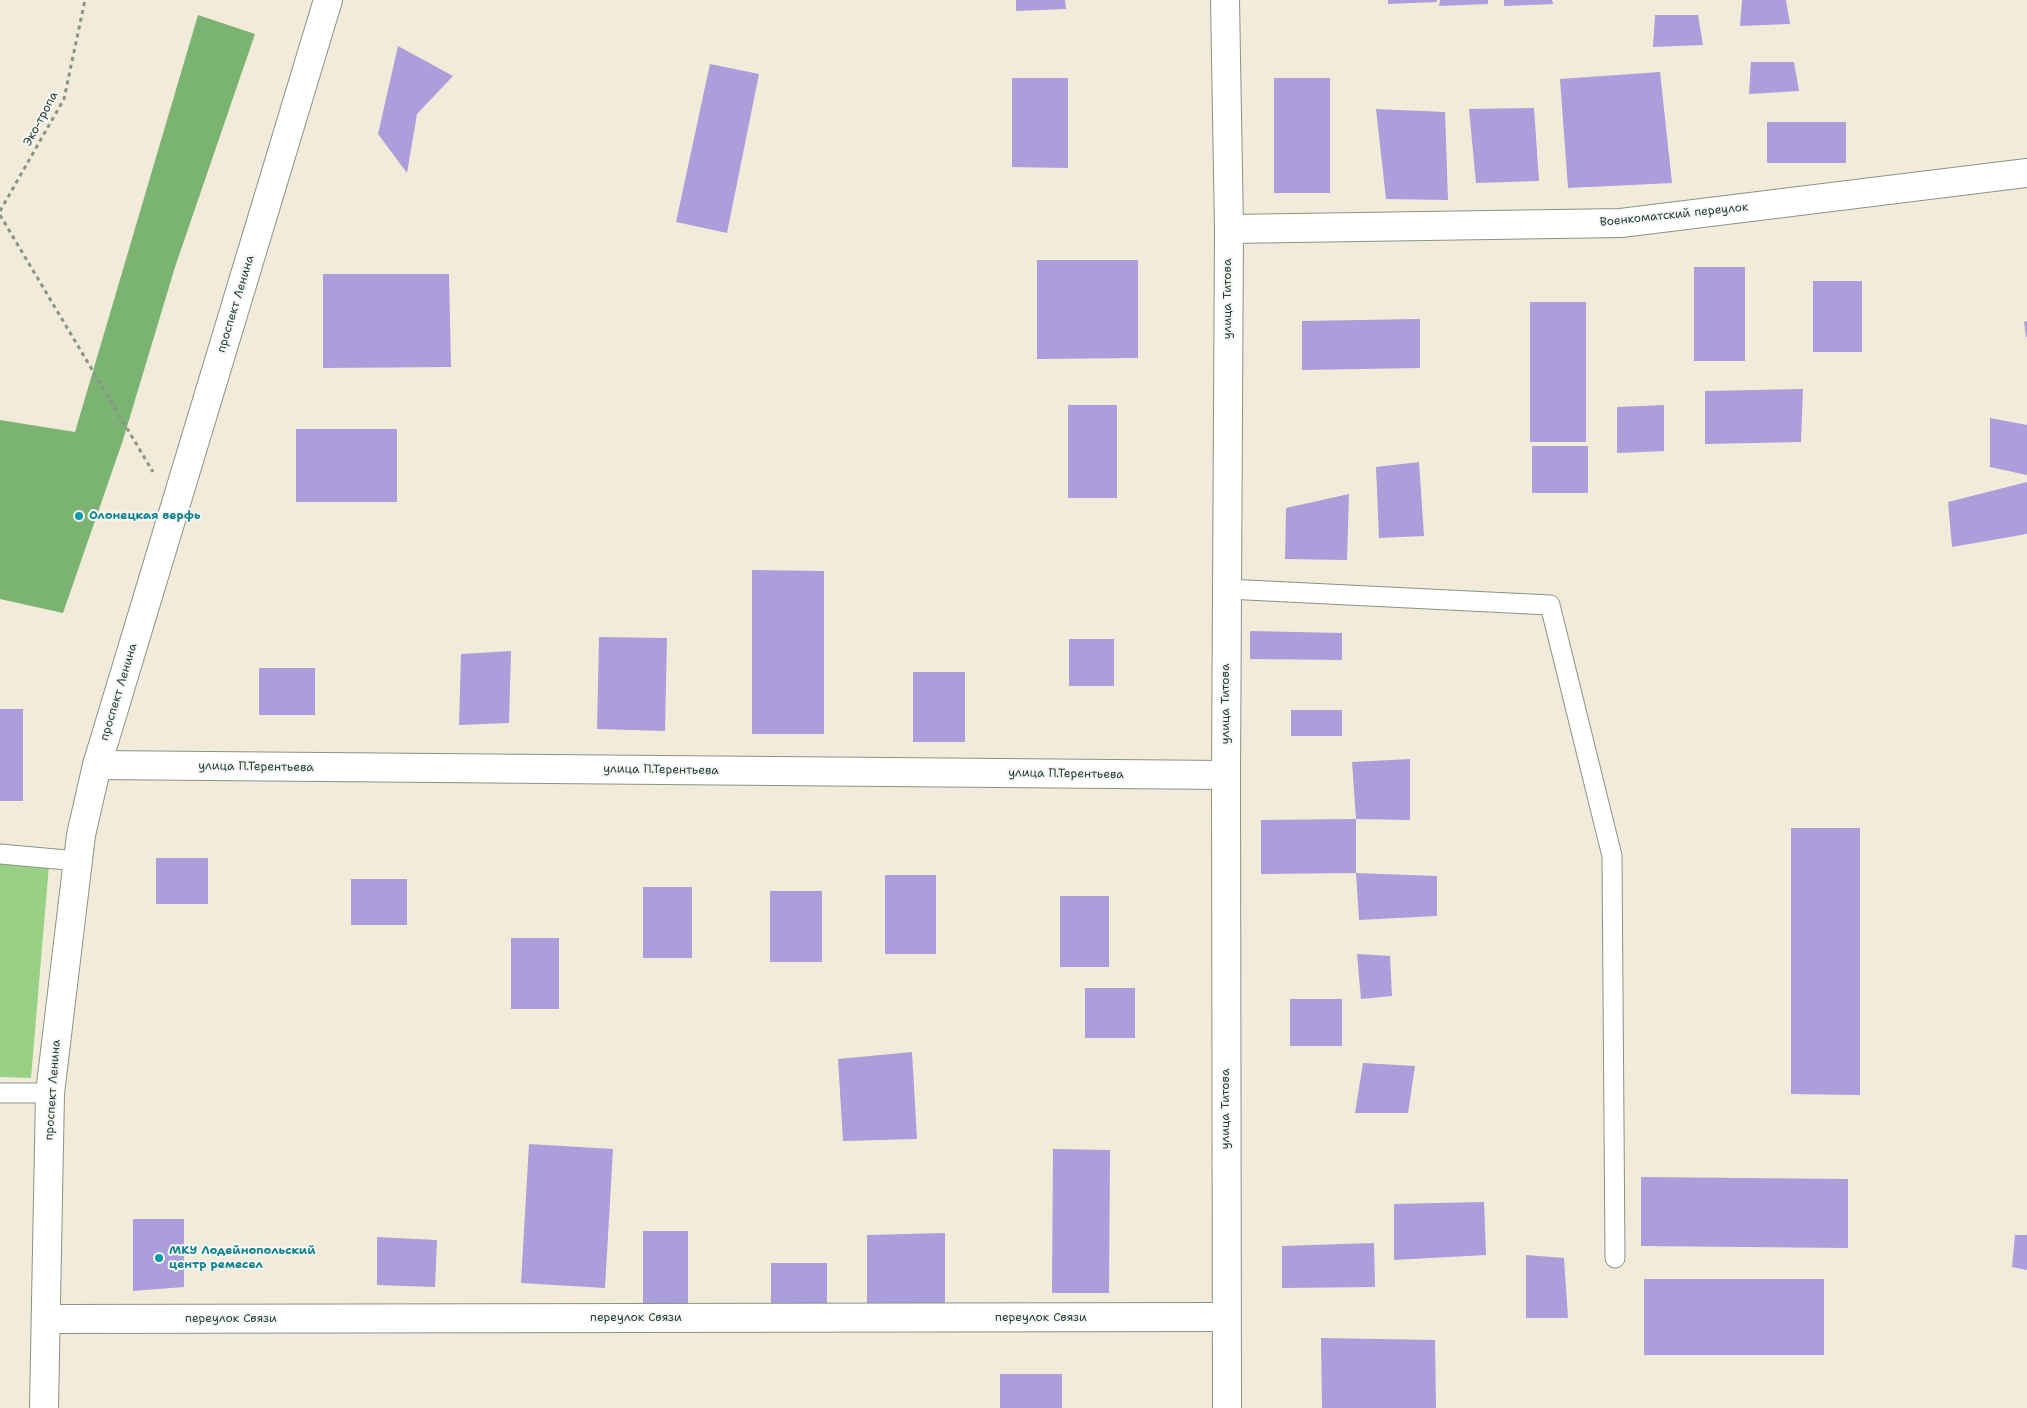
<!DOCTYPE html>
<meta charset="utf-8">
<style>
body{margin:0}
canvas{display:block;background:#f2ebd9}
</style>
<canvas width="2027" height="1408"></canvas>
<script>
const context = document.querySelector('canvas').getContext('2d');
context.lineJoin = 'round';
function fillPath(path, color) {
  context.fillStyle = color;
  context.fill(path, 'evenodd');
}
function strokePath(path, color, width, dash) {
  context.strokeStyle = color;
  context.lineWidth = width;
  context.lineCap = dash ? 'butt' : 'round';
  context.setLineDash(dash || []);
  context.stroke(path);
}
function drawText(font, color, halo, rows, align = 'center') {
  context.font = font + ' "Shantell Sans",sans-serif';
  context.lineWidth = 4;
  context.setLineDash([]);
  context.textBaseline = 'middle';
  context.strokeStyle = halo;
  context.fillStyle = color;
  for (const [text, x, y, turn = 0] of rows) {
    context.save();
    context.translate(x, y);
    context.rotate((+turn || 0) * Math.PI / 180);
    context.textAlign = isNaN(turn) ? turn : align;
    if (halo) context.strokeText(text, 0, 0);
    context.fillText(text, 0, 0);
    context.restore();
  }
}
const green = new Path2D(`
 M50,853l-19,225 -31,-1v-218z`);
const forest = new Path2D(`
 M198,15l57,19 -80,233 -52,173 -60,173 -63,-14v-179l75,12z`);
const building = new Path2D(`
 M1016,0h49l1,9 -50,2z
 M1388,0h49v2l-49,2z
 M1440,0h48v4l-49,2z
 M1504,0h48l1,4 -49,2z
 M1742,0h44l4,24 -50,2z
 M1655,15h43l5,30 -50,2z
 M398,46l55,30 -36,38 -10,59 -29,-39z
 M1751,62h43l5,29 -50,3z
 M710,64l49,10 -32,159 -51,-11z
 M1660,72l12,111 -104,5 -8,-109z
 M1012,78h56v90l-56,-1z
 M1274,78h56v115h-56z
 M1534,108l5,73 -63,2 -7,-74z
 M1376,109l69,3 3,88 -62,-1z
 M1767,122h79v41h-79z
 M1037,260h101v98l-101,1z
 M1694,267h51v94h-51z
 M323,274h126l2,93 -128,1z
 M1813,281h49v71h-49z
 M1530,302h56v140h-56z
 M1420,319v49l-118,2v-49z
 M2027,321v16h-1l-2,-15z
 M1803,389l-2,53 -96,2v-53z
 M1068,405h49v93h-49z
 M1664,405v46l-47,2v-46z
 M1990,418l37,7v50l-37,-8z
 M296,429h101v73h-101z
 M1532,446h56v47h-56z
 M1419,462l5,74 -45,2 -3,-71z
 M2027,482v52l-75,13 -4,-45z
 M1349,494l-2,66 -62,-1 1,-51z
 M752,570l72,1v163h-72z
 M1250,631l92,2v27l-92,-1z
 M599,637l68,1 -2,93 -68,-2z
 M1069,639h45v47h-45z
 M511,651l-2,72 -50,2 2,-71z
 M259,668h56v47h-56z
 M913,672h52v70h-52z
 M0,709h23v92h-23z
 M1291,710h51v26h-51z
 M1410,759v61l-54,-1 -4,-57z
 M1356,819v54l-95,1v-54z
 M1791,828h69v267l-69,-1z
 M156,858h52v46h-52z
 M1356,873l81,3v40l-78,4z
 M885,875h51v79h-51z
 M351,879h56v46h-56z
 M643,887h49v71h-49z
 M770,891h52v71h-52z
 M1060,896h49v71h-49z
 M511,938h48v71h-48z
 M1357,954l33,2 2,40 -31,3z
 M1085,988h50v50h-50z
 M1290,999h52v47h-52z
 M912,1052l5,87 -74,2 -5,-82z
 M1363,1063l52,3 -7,47h-53z
 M529,1144l84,5 -8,139 -84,-5z
 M1053,1149l57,1 -1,143h-57z
 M1641,1177l207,2v69l-207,-2z
 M1484,1202l2,53 -92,5v-56z
 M133,1219h51v68l-51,4z
 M643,1231h45v75l-45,-1z
 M945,1233v77l-78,-4v-71z
 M2015,1235h12v35l-15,-3z
 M377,1237l60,3 -2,47 -58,-2z
 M1374,1243l1,44 -93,1v-42z
 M1526,1255l38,3 4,60h-42z
 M771,1263h56v46h-56z
 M1644,1279h180v76h-180z
 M1321,1338l114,2 1,68h-114z
 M1000,1374h62v34h-62z`);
const path = new Path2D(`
 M0,211l64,-112 21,-99
 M0,215l153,257`);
const service = new Path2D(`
 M1227,589l323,16 62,251 3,402
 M0,854l78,7
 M0,1093h50`);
const minor = new Path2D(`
 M1229,229l392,-6 406,-50
 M97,765l1129,10
 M46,1319l1180,-2`);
const tertiary = new Path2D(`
 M1225,0l4,229 -3,546 1,633`);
const primary = new Path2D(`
 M44,1408l6,-315 31,-258 16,-70 231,-765`);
const markers = [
 [79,516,5,"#0f9aa8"],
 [159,1258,5,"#0f9aa8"]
];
const streetNames = [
 ["Эко-тропа",41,119,-62],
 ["Военкоматский переулок",1674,215,-6],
 ["улица Титова",1228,299,-90],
 ["проспект Ленина",236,304,-73],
 ["проспект Ленина",119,692,-73],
 ["улица Титова",1226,704,-90],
 ["улица П.Терентьева",256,767,1],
 ["улица П.Терентьева",661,770,1],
 ["улица П.Терентьева",1066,774,1],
 ["проспект Ленина",53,1090,-86],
 ["улица Титова",1226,1109,-90],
 ["переулок Связи",636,1318],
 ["переулок Связи",1041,1318],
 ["переулок Связи",231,1319]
];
const cultureNames = [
 ["Олонецкая верфь",89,516],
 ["МКУ Лодейнопольский",169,1251],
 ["центр ремесел",169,1265]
];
fillPath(green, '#98d185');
fillPath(forest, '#7ab372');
fillPath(building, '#ab9edb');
strokePath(service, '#889486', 21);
strokePath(minor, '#889486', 30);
strokePath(tertiary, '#889486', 30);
strokePath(primary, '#889486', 30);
strokePath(path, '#889486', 3, [4, 4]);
strokePath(service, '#fff', 19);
strokePath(minor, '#fff', 28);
strokePath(tertiary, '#fff', 28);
strokePath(primary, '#fff', 28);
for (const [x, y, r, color] of markers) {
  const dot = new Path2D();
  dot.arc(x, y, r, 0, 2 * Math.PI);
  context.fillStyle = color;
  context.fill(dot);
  strokePath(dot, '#f6f6f2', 2);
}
drawText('12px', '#1f3d34', '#f6f6f2', streetNames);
drawText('bold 12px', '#0d838f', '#f6f6f2', cultureNames, 'left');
</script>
